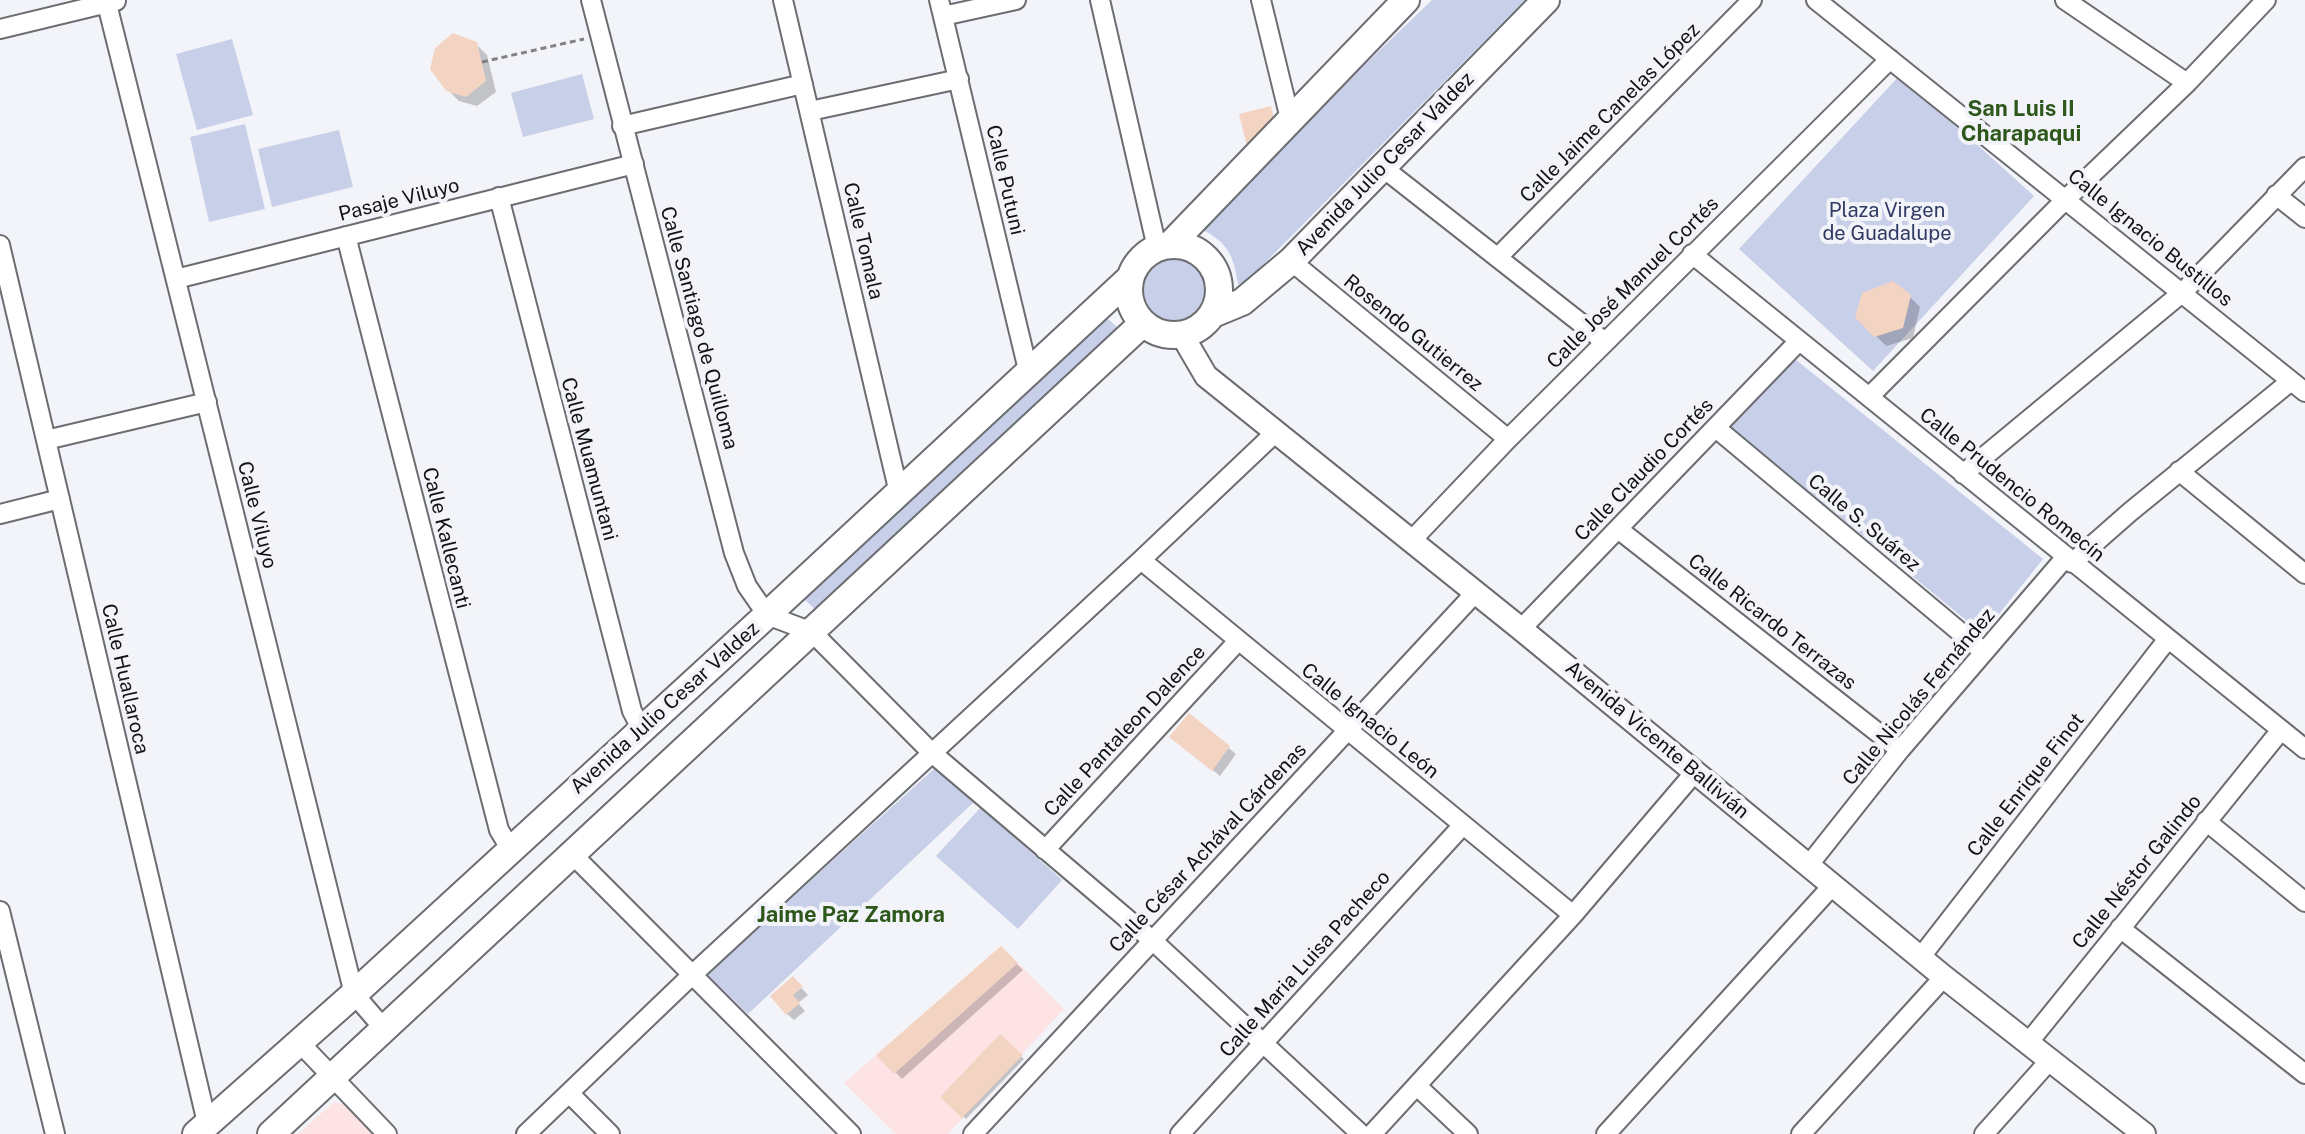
<!DOCTYPE html>
<meta charset="utf-8">
<style>
body{margin:0}
canvas{display:block;background:#f3f4f9}
</style>
<canvas width="2305" height="1134"></canvas>
<script>
const context = document.querySelector('canvas').getContext('2d');
context.lineJoin = 'round';
function fillPath(path, color) {
  context.fillStyle = color;
  context.fill(path, 'evenodd');
}
function strokePath(path, color, width, dash) {
  context.strokeStyle = color;
  context.lineWidth = width;
  context.lineCap = dash ? 'butt' : 'round';
  context.setLineDash(dash || []);
  context.stroke(path);
}
function drawText(font, color, halo, rows, align = 'center') {
  context.font = font + ' "Public Sans",sans-serif';
  context.lineWidth = 8;
  context.setLineDash([]);
  context.textBaseline = 'middle';
  context.strokeStyle = halo;
  context.fillStyle = color;
  for (const [text, x, y, turn = 0] of rows) {
    context.save();
    context.translate(x, y);
    context.rotate((+turn || 0) * Math.PI / 180);
    context.textAlign = isNaN(turn) ? turn : align;
    if (halo) context.strokeText(text, 0, 0);
    context.fillText(text, 0, 0);
    context.restore();
  }
}
const education = new Path2D(`
 M1001,946l63,63 -116,125h-52l-52,-51z
 M334,1102l10,2 28,30h-74z`);
const green = new Path2D(`
 M1432,0h93l-282,285 -5,-1c-5,-32 -12,-44 -42,-57z
 M232,39l21,76 -56,15 -21,-76z
 M582,74l12,45 -71,18 -12,-44z
 M1900,75l134,121 -161,175 -134,-122z
 M245,124l20,85 -56,13 -19,-85z
 M339,130l14,57 -81,20 -14,-58z
 M1140 289a34 34 0 1 1 68 0a34 34 0 1 1-68 0Z
 M1103,314l19,18 -304,280 -15,-14z
 M1795,359l248,200 -60,75 -254,-208z
 M935,768l39,34 -226,212 -41,-40z
 M981,807l81,73 -44,49 -82,-73z`);
const shadow = new Path2D(`
 M476,44l11,11 9,37 -19,14 -18,-5 -11,-11z
 M1910,297l10,10 -7,31 -27,8 -29,-30z
 M1189,716l47,38 -16,22 -41,-33z
 M1001,949l22,21 -121,109 -23,-24z
 M793,979l15,16 -10,8 7,8 -11,9 -7,-6z
 M1000,1036l24,23 -58,60 -23,-22z`);
const building = new Path2D(`
 M453,33l24,9 9,39 -20,16 -20,-6 -16,-22 5,-21z
 M1271,106l5,22 -27,26 -10,-40z
 M1893,281l18,14 -8,33 -29,9 -19,-20 7,-24z
 M1189,713l41,33 -18,25 -43,-34z
 M1001,946l17,17 -124,111 -18,-19z
 M793,976l10,11 -10,8 7,8 -14,12 -16,-19z
 M1000,1034l23,21 -61,63 -22,-21z`);
const path = new Path2D(`
 M482,62l102,-23`);
const minor = new Path2D(`
 M106,0l248,994 31,36
 M591,0l143,553 13,33 20,29 45,17 120,121 220,187 209,194
 M783,0l116,493
 M939,0l89,370
 M1100,0l57,248
 M1261,0l29,119
 M1816,0l489,392
 M2065,0l122,83
 M943,16l73,-16
 M0,29l116,-28
 M810,111l149,-32
 M622,126l181,-42
 M1382,167l223,175
 M2276,195l29,23
 M499,197l133,514 10,19
 M346,236l153,594 11,18
 M0,245l207,878
 M1692,254l613,495
 M1498,257l254,-257
 M1291,261l217,178
 M176,279l458,-115
 M1869,397l197,-198 121,-116 79,-83
 M1716,428l268,224
 M46,440l161,-38
 M2179,471l126,103
 M1963,474l220,-182 122,-125
 M0,514l60,-15
 M1618,529l282,221
 M1411,541l97,-102 382,-380
 M1141,560l432,355
 M2072,563l58,-51 161,-131
 M1521,629l278,-288
 M2206,821l99,81
 M1045,850l193,-209
 M572,854l279,280
 M1808,866l92,-116 165,-192
 M0,911l55,223
 M2120,928l185,146
 M1920,958l247,-318
 M299,1042l88,92
 M2028,1043l253,-313
 M1417,1086l51,48
 M570,1094l40,40
 M526,1134l166,-159 449,-415 135,-128
 M973,1134l503,-542
 M1180,1134l283,-309
 M1372,1134l201,-219 122,-143
 M1606,1134l227,-249
 M1801,1134l143,-157
 M1984,1134l66,-74`);
const tertiary = new Path2D(`
 M1182,335l24,41 315,253 423,348 200,157`);
const secondary = new Path2D(`
 M1129 290a45 45 0 1 1 90 0a45 45 0 1 1-90 0Z
 M1170,245l236,-245
 M1213,314l29,-12 49,-41 255,-261
 M196,1134l158,-140 413,-379 363,-337
 M271,1134l871,-810`);
const streetNames = [
 ["Calle Jaime Canelas López",1610,113,-45],
 ["Avenida Julio Cesar Valdez",1385,164,-46],
 ["Calle Putuni",1005,180,77],
 ["Pasaje Viluyo",399,200,-14],
 ["Calle Ignacio Bustillos",2150,238,39],
 ["Calle Tomala",863,241,77],
 ["Calle José Manuel Cortés",1633,283,-45],
 ["Calle Santiago de Quilloma",699,328,75],
 ["Rosendo Gutierrez",1413,333,39],
 ["Calle Muamuntani",589,459,75],
 ["Calle Claudio Cortés",1644,470,-46],
 ["Calle Prudencio Romecín",2012,485,39],
 ["Calle Viluyo",257,515,76],
 ["Calle S. Suárez",1864,523,40],
 ["Calle Kallecanti",446,538,76],
 ["Calle Ricardo Terrazas",1772,622,38],
 ["Calle Huallaroca",125,679,77],
 ["Calle Nicolás Fernández",1919,697,-50],
 ["Avenida Julio Cesar Valdez",665,708,-42],
 ["Calle Ignacio León",1370,721,39],
 ["Calle Pantaleon Dalence",1125,731,-47],
 ["Avenida Vicente Ballivián",1657,740,40],
 ["Calle Enrique Finot",2026,785,-52],
 ["Calle César Achával Cárdenas",1208,848,-47],
 ["Calle Néstor Galindo",2137,872,-51],
 ["Calle Maria Luisa Pacheco",1305,964,-48]
];
const parkNames = [
 ["Plaza Virgen",1887,211],
 ["de Guadalupe",1887,234]
];
const neighbourhoodNames = [
 ["San Luis II",2021,109],
 ["Charapaqui",2021,134],
 ["Jaime Paz Zamora",851,915]
];
fillPath(education, '#fee3e4');
fillPath(green, '#c8cfe8');
fillPath(shadow, '#0003');
fillPath(building, '#f3d3c2');
strokePath(minor, '#6b6d71', 22);
strokePath(tertiary, '#6b6d71', 26);
strokePath(secondary, '#6b6d71', 30);
strokePath(path, '#818285', 3, [6, 4]);
strokePath(minor, '#fff', 18);
strokePath(tertiary, '#fff', 22);
strokePath(secondary, '#fff', 26);
drawText('20px', '#111213', '#f3f4f9', streetNames);
drawText('20px', '#303962', '#f3f4f9', parkNames);
drawText('bold 22px', '#2e571b', '#f3f4f9', neighbourhoodNames);
</script>
